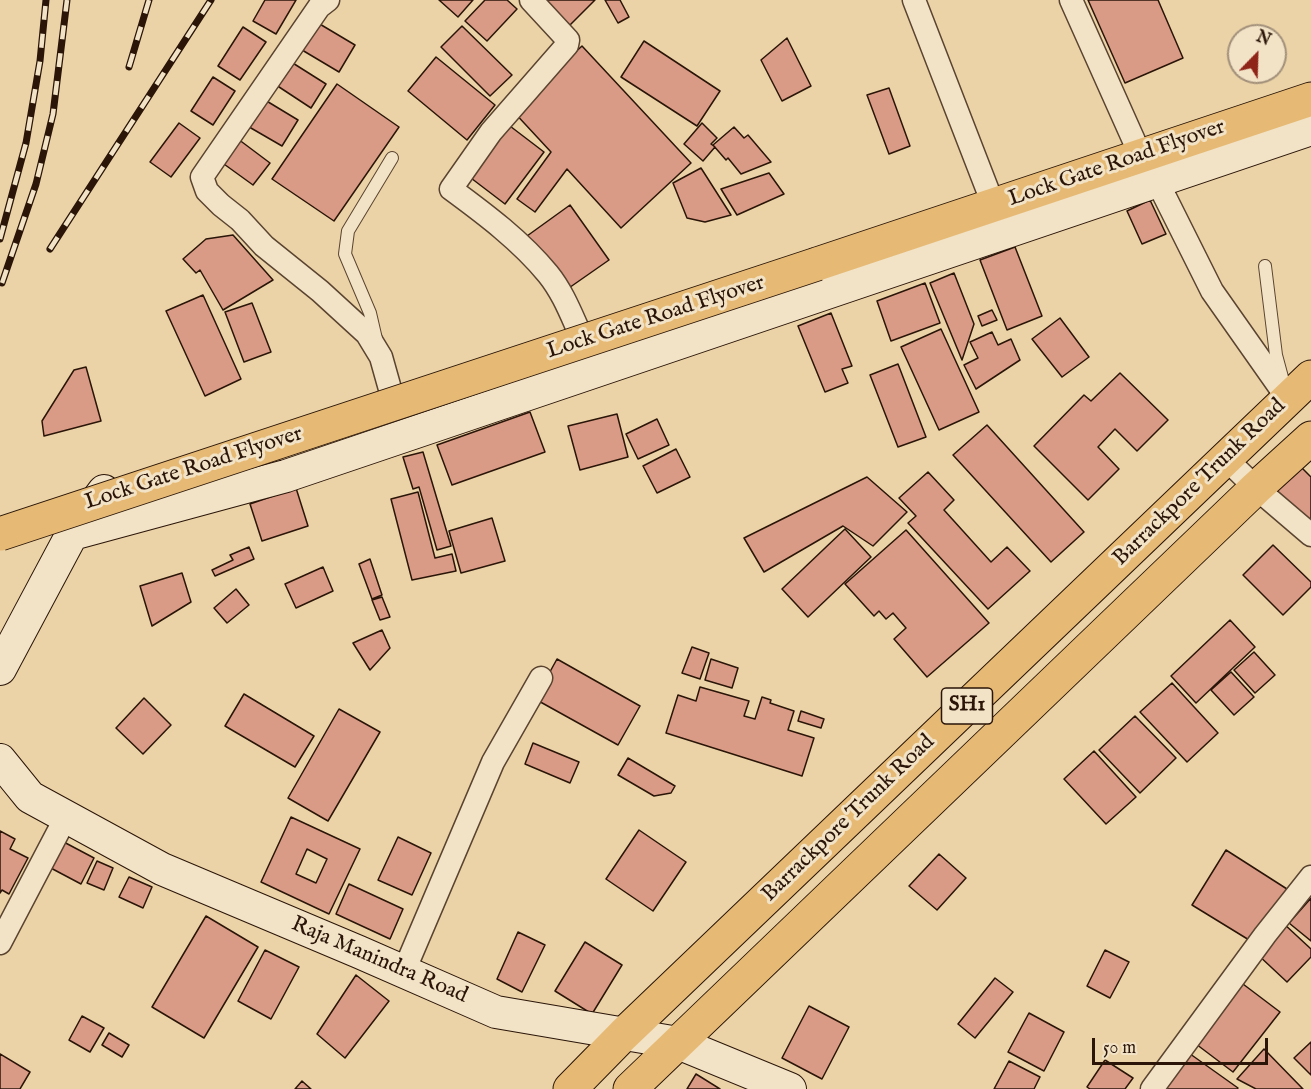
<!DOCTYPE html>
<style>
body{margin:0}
#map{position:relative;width:1311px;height:1089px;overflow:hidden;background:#ebd3a7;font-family:"IM FELL English",serif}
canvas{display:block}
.north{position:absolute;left:1227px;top:24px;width:60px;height:60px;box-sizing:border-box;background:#f2e2c6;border:2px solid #a2907a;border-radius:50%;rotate:23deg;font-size:16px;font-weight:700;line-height:24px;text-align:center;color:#2a1508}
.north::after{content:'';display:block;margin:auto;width:21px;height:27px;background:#8f2418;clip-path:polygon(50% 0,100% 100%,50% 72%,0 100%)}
.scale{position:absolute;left:1092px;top:1038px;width:176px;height:27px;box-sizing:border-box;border:3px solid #2a1508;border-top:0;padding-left:8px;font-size:18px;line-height:21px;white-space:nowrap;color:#2a1508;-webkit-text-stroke:4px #f2e2c6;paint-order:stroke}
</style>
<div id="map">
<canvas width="1311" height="1089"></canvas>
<div class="north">N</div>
<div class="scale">50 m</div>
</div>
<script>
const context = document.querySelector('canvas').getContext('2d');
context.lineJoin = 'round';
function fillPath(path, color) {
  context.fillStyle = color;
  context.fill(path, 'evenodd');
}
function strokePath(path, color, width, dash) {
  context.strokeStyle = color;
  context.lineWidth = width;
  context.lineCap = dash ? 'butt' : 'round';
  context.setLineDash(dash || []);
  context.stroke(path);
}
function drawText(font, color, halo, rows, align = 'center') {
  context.font = font + ' "IM FELL English",serif';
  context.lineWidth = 6;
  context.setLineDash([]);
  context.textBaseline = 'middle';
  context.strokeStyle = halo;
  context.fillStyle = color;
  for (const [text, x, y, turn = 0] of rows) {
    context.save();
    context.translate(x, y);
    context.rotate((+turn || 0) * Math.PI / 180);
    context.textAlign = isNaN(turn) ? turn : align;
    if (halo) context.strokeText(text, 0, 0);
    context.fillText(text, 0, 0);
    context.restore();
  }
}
const building = new Path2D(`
 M265,0h31l-20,34 -23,-13z
 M439,0h34l-15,17z
 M485,0h22l10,9 -30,32 -22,-20z
 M537,0h58l-29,29z
 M605,0h15l9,17 -11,6z
 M1088,0h70l25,58 -58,25z
 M313,20l42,25 -16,27 -42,-25z
 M462,26l50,49 -22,21 -49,-49z
 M243,27l23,15 -26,38 -22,-14z
 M787,38l24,48 -29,15 -21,-41z
 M644,41l76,50 -23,35 -76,-49z
 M582,46l109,117 -70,65 -54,-59 -32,43 -18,-13 34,-47 -39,-42z
 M436,57l59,48 -28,35 -59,-49z
 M288,60l38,24 -15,24 -38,-25z
 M213,77l22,14 -22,34 -22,-14z
 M337,84l62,43 -65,94 -62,-42z
 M889,88l21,58 -21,8 -22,-59z
 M260,97l38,23 -16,26 -38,-22z
 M179,123l21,15 -29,39 -21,-15z
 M506,123l38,29 -39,52 -38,-29z
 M702,123l15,15 -6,6 4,3 -12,14 -19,-17z
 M734,127l10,11 4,-3 23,27 -30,12 -13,-16 -2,2 -13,-15z
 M234,136l36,27 -17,22 -36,-26z
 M701,168l30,47 -26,7 -18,-4 -14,-35z
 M769,173l15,21 -47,21 -16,-26z
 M1150,200l16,34 -24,10 -15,-33z
 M570,205l39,55 -43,30 -39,-54z
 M233,235l40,45 -50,30 -23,-40 -4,3 -13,-14 23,-20z
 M1015,247l27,69 -35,14 -27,-70z
 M954,273l20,51 -12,36 -32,-77z
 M925,283l15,40 -49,18 -14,-40z
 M203,295l38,84 -36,17 -39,-85z
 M252,303l19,49 -27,10 -19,-50z
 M992,310l5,10 -15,6 -4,-10z
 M831,313l21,53 -10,3 6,14 -23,9 -27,-66z
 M1060,318l29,39 -27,20 -30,-38z
 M941,329l38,83 -40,18 -38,-83z
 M992,332l6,13 13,-6 9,21 -44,29 -12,-24 14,-7 -8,-16z
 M898,364l28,73 -28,10 -28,-72z
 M86,367l15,54 -57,15 -2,-15 32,-51z
 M1120,373l48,47 -31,31 -22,-22 -17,18 21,22 -31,31 -54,-54 50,-51 7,6z
 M530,412l15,40 -93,33 -15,-40z
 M617,414l11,43 -48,13 -12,-44z
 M657,419l12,26 -31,14 -12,-25z
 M987,425l97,107 -33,30 -98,-107z
 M676,449l14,28 -33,16 -14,-27z
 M423,452l28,94 -14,4 -18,-63 -6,2 -10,-32z
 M1297,463l14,14v46l-37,-35z
 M928,472l26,28 -10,10 47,52 16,-15 23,24 -42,38 -80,-86 8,-7 -17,-18z
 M867,477l40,35 -34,34 -30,-20 -79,46 -20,-34z
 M296,488l12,38 -46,15 -12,-37z
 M418,492l17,66 17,-4 4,17 -44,9 -21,-81z
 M492,518l13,43 -44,12 -12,-42z
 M845,529l26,28 -63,60 -26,-28z
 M906,530l83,93 -62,54 -33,-38 12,-11 -13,-15 -7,6 -7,-8 -5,5 -29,-32z
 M1273,545l38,37v5l-28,28 -40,-40z
 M249,547l5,12 -39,17 -3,-6 21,-10 -3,-5z
 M370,559l12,36 -10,4 -13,-35z
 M323,567l10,24 -37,17 -11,-24z
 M182,573l9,29 -39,24 -12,-40z
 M236,589l13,16 -22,18 -13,-15z
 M382,597l8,20 -10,3 -8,-20z
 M1230,620l25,27 -59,56 -25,-27z
 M382,630l8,18 -20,22 -17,-27z
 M692,647l17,6 -9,26 -18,-6z
 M1254,652l21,23 -20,18 -21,-23z
 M557,659l83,47 -22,39 -83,-46z
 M711,659l27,9 -6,20 -27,-8z
 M1231,672l23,25 -20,18 -23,-25z
 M1172,683l46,50 -31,29 -47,-50z
 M700,687l49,14 -5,15 11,3 7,-22 9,3 -1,3 24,8 -6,19 26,8 -12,38 -136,-43 12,-38 18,6z
 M244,694l70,42 -19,31 -70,-41z
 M144,698l27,27 -28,29 -27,-26z
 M339,709l41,23 -52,89 -40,-23z
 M801,711l23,8 -3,9 -23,-7z
 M1135,716l41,42 -36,35 -41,-43z
 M533,743l46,19 -9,21 -45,-19z
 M1094,751l42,46 -30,27 -42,-45z
 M628,758l47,28 -4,7 -17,3 -36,-21z
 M291,817l69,32 -31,65 -68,-32zM307,849l20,10 -11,24 -20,-9z
 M639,830l47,32 -33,49 -47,-32z
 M0,831l15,8 -5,10 18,9 -19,36 -7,-4 -2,3z
 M398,837l33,16 -19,42 -34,-15z
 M60,840l34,18 -13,26 -34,-18z
 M1226,850l61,39 -33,54 -62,-38z
 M939,854l27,24 -29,32 -28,-24z
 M97,861l16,7 -9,22 -17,-7z
 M129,877l23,10 -9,21 -24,-11z
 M349,884l54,25 -13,30 -54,-25z
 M1311,898v43l-22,-18z
 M206,916l52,31 -54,91 -52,-31z
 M1283,923l28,26v8l-24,25 -31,-29z
 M518,932l27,13 -23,47 -25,-13z
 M585,942l37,23 -30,49 -37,-23z
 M265,950l34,17 -28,52 -33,-18z
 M1105,950l24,12 -19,36 -23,-12z
 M356,975l33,26 -44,57 -28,-24z
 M995,978l18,14 -38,46 -17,-14z
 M1239,981l41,31 -47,60 -41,-31z
 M809,1006l40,21 -27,52 -40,-21z
 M1029,1013l35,19 -20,39 -36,-19z
 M82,1016l22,12 -14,24 -21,-12z
 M109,1033l20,12 -7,12 -20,-12z
 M1311,1042v33l-17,-17z
 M1264,1049l39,40h-47l-19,-10z
 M1186,1051l52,37 -1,1h-77z
 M0,1054l30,18 -10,17h-20z
 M1105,1060l28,18 -8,11h-35l-3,-2z
 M1009,1061l31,16 -6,12h-40z
 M696,1074l24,15h-33z
 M302,1081l9,8h-16z`);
const lane = new Path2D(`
 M1265,266l11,89 7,26
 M376,339l-6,-26 -25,-59 3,-23 44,-73`);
const street = new Path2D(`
 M328,0l-9,7 -117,170 5,14 14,14 19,15 24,26 56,45 47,43 14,23 9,32
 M531,0l37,40 -1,5 -76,87 -40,57c34,25 70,52 97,85 13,16 21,35 29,53
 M914,0l74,191
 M1071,0l64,143
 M1157,181l55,110 76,108
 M1226,459l30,29 55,47
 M0,943l66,-126
 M404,971l89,-209 48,-84
 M1152,1089l113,-154 46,-58`);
const secondary = new Path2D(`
 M72,534l214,-58 1025,-347
 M0,669l72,-135 32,-43
 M0,760l30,37 132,72 197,83 137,60 182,31 112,46`);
const primary = new Path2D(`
 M817,264l494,-165
 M570,1089l53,-54 688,-658
 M630,1089l626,-601 55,-50`);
const rail = new Path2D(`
 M129,67l20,-67
 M0,239l26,-96 14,-82 6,-61
 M50,249l161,-249
 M2,283l34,-99 17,-70 14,-114`);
const primaryBridge = new Path2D(`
 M0,534l817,-270`);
const shields = [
 [967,706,51]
];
const shieldNames = [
 ["SH1",967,706]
];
const streetNames = [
 ["Lock Gate Road Flyover",1117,164,-19],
 ["Lock Gate Road Flyover",656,318,-18],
 ["Lock Gate Road Flyover",194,469,-18],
 ["Barrackpore Trunk Road",1200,483,-44],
 ["Barrackpore Trunk Road",849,819,-44],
 ["Raja Manindra Road",379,961,23]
];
fillPath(building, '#d99b85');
strokePath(building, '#2a1508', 1.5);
strokePath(lane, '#5a4430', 14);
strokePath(street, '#5a4430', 25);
strokePath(secondary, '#2a1508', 34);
strokePath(primary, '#2a1508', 35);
strokePath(lane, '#f2e2c6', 12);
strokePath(street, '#f2e2c6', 22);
strokePath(secondary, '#f2e2c6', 32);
strokePath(primary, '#e6ba74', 33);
strokePath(rail, '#2a1508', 7);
strokePath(rail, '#f2e2c6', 4.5, [14]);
strokePath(primaryBridge, '#2a1508', 35, []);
strokePath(primaryBridge, '#e6ba74', 33);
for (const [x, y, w] of shields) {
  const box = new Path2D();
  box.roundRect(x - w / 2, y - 18, w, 36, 4.5);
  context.fillStyle = '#f2e2c6';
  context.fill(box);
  strokePath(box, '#2a1508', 1.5);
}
drawText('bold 21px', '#2a1508', null, shieldNames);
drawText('22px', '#2a1508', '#f2e2c6', streetNames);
</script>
